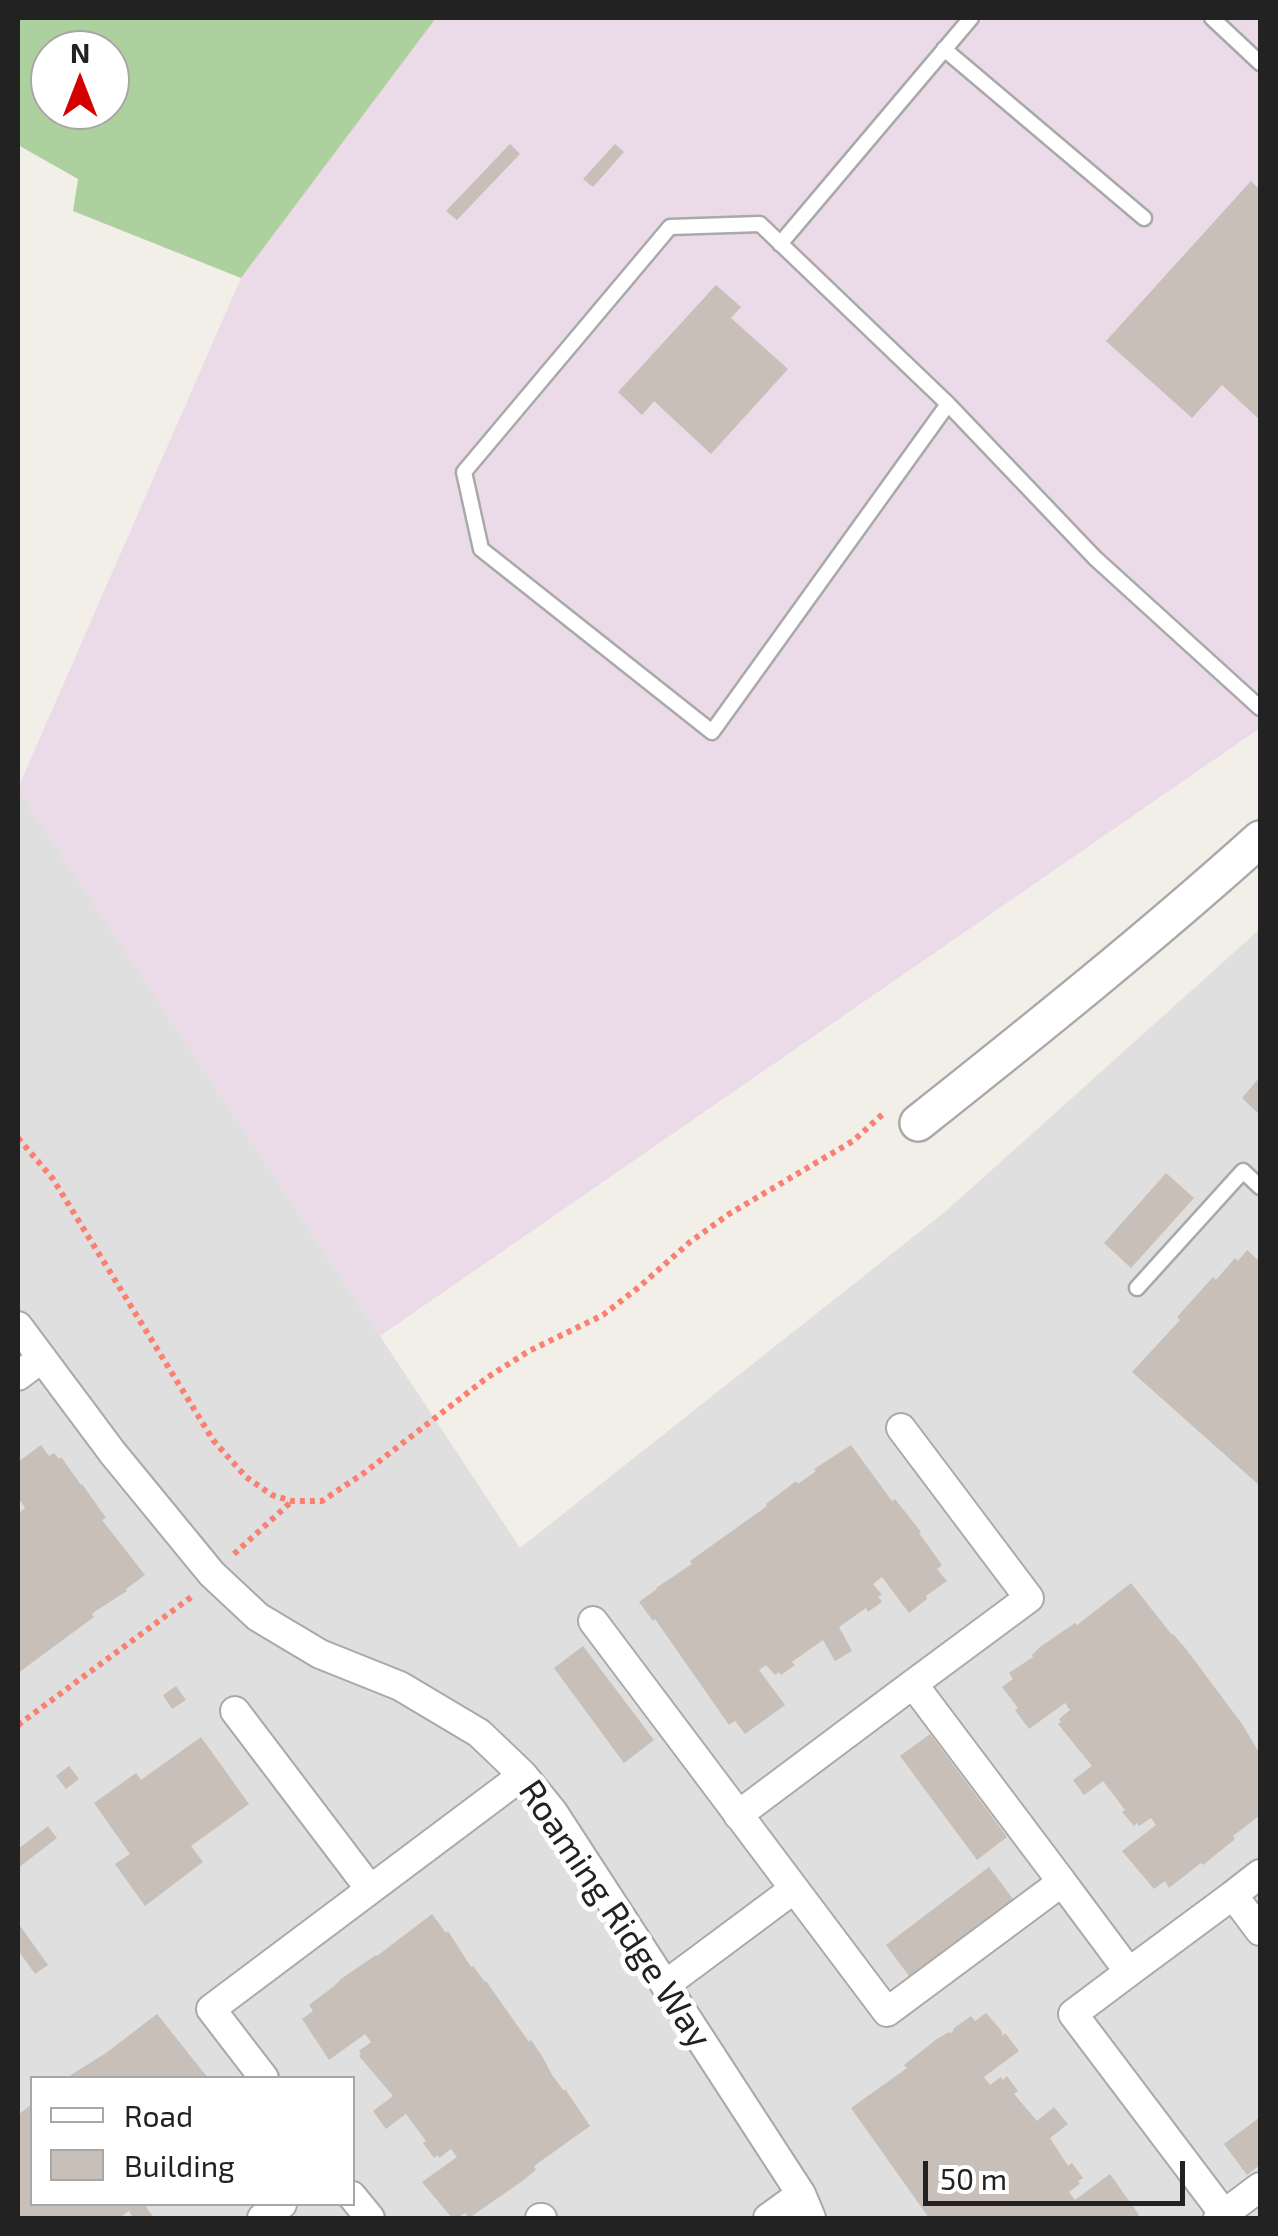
<!DOCTYPE html>
<style>
body{margin:0}
#map{position:relative;width:1278px;height:2236px;overflow:hidden;background:#f2efe9;font-family:"Exo 2",sans-serif}
canvas{display:block}
.frame{position:absolute;inset:0;border:20px solid #222;pointer-events:none}
.legend{position:absolute;left:30px;top:2076px;width:325px;height:130px;box-sizing:border-box;background:#fff;border:2px solid #a7a7a7;margin:0;padding:12px 18px;list-style:none;font-size:30px;color:#222}
.legend li{display:flex;align-items:center;gap:20px;height:50px}
.legend b{width:50px;border:2px solid #a7a7a7}
.north{position:absolute;left:30px;top:30px;width:100px;height:100px;box-sizing:border-box;background:#fff;border:2px solid #a7a7a7;border-radius:50%;rotate:0deg;font-size:28px;font-weight:700;line-height:40px;text-align:center;color:#222}
.north::after{content:'';display:block;margin:auto;width:35px;height:45px;background:#d40000;clip-path:polygon(50% 0,100% 100%,50% 72%,0 100%)}
.scale{position:absolute;left:923px;top:2161px;width:262px;height:45px;box-sizing:border-box;border:5px solid #222;border-top:0;padding-left:12px;font-size:30px;line-height:35px;white-space:nowrap;color:#222;-webkit-text-stroke:8px #fff;paint-order:stroke}
</style>
<div id="map">
<canvas width="1278" height="2236"></canvas>
<div class="frame"></div>
<ul class="legend">
<li><b style="height:12px;background:#fff"></b>Road</li>
<li><b style="height:28px;background:#c7bfb8"></b>Building</li>
</ul>
<div class="north">N</div>
<div class="scale">50 m</div>
</div>
<script>
const context = document.querySelector('canvas').getContext('2d');
context.lineJoin = 'round';
function fillPath(path, color) {
  context.fillStyle = color;
  context.fill(path, 'evenodd');
}
function strokePath(path, color, width, dash) {
  context.strokeStyle = color;
  context.lineWidth = width;
  context.lineCap = dash ? 'butt' : 'round';
  context.setLineDash(dash || []);
  context.stroke(path);
}
function drawText(font, color, halo, rows, align = 'center') {
  context.font = font + ' "Exo 2",sans-serif';
  context.lineWidth = 10;
  context.setLineDash([]);
  context.textBaseline = 'middle';
  context.strokeStyle = halo;
  context.fillStyle = color;
  for (const [text, x, y, turn = 0] of rows) {
    context.save();
    context.translate(x, y);
    context.rotate((+turn || 0) * Math.PI / 180);
    context.textAlign = isNaN(turn) ? turn : align;
    if (halo) context.strokeText(text, 0, 0);
    context.fillText(text, 0, 0);
    context.restore();
  }
}
const residential = new Path2D(`
 M18,788l502,760 426,-337 314,-282v1289h-1242zM32,2078h320v126h-320z`);
const industrial = new Path2D(`
 M436,18h824v710l-880,608 -362,-548 223,-510z`);
const forest = new Path2D(`
 M18,18h418l-195,260 -168,-67 5,-32 -60,-34zM50,50h60v60h-60z`);
const building = new Path2D(`
 M510,144l10,10 -63,66 -11,-9z
 M615,144l9,8 -31,35 -10,-8z
 M1251,181l9,9v230l-38,-35 -30,33 -86,-77z
 M716,285l25,22 -10,11 57,51 -77,85 -57,-53 -12,14 -24,-23z
 M1260,1077v38l-18,-17z
 M1166,1173l28,25 -63,70 -27,-25z
 M1247,1250l13,12v49l-2,3 2,3v169l-128,-114 48,-52 -3,-3 36,-40 3,3 19,-22 3,3z
 M41,1445l8,11 5,-3 5,6 2,-2 20,28 1,-1 24,34 -4,2 43,55 -19,14 1,2 -30,19 -5,4 2,3 -76,56v-159l7,-6 -7,-11v-35z
 M851,1445l41,56 3,-2 26,33 -2,1 23,32 -5,4 10,12 -21,15 1,3 -18,14 -27,-36 -9,7 9,11 -4,1 4,6 -14,10 -2,-4 -27,19 13,24 -17,10 -12,-21 -31,22 3,3 -14,10 -2,-3 -4,3 -9,-10 -7,5 26,35 -40,29 -10,-13 -6,4 -74,-106 -2,2 -14,-19 18,-13 -1,-1 36,-24 -2,-3 77,-55 -1,-2 30,-23 2,3 18,-13 -2,-2z
 M1131,1583l41,52 1,-1 13,15 56,75 18,30v61l-27,21 2,3 -32,26 -2,-2 -32,25 -4,-7 -11,8 -32,-38 34,-26 -5,-7 -12,8 -2,-3 -3,3 -12,-14 3,-2 -22,-29 -19,14 -11,-15 19,-14 -34,-42 3,-2 -2,-3 11,-9 -5,-7 -36,26 -14,-19 3,-2 -16,-21 11,-8 -4,-6 24,-16 -1,-2 8,-8 35,-24 2,2z
 M583,1646l71,94 -30,23 -70,-95z
 M176,1686l10,14 -14,9 -9,-14z
 M930,1734l77,103 -30,23 -77,-104z
 M201,1737l48,67 -58,42 12,16 -58,44 -30,-42 15,-10 -36,-51 42,-30 5,7z
 M69,1766l10,13 -13,10 -10,-13z
 M48,1826l9,12 -39,30v-19z
 M989,1867l24,32 -104,77 -23,-31z
 M432,1914l14,19 2,-2 23,36 2,-1 12,16 1,-1 43,61 2,-2 11,16 10,19 12,16 1,-2 25,37 -56,40 2,4 -15,12 -52,36 -4,-5 -8,5h-5l-30,-36 35,-25 -6,-8 -12,9 -1,-3 -4,3 -11,-15 3,-2 -20,-27 -20,15 -13,-18 20,-15 -34,-40 2,-2 -2,-3 12,-9 -6,-8 -36,26 -27,-41 11,-8 -4,-6 24,-18 8,-8 35,-24 1,1z
 M18,1923l30,42 -13,9 -17,-24z
 M986,2013l15,17 2,6 2,-3 14,18 -35,26 6,8 11,-8 2,3 4,-4 11,15 -4,3 23,27 17,-14 14,17 -18,14 18,28 4,-3 11,15 -5,3 2,3 -11,8 6,8 35,-26 29,41 -1,1 -3,2h-206l-78,-110 56,-40 -3,-3 33,-26 12,-7 2,1 3,-3 -1,-1 18,-13 4,5z
 M157,2014l51,64h-142l40,-25z
 M32,2104v100h112l10,14h-21l-4,-7 -10,7h-101v-103z
 M1260,2117v48l-13,10 -23,-31z`);
const path = new Path2D(`
 M18,1138l35,41 160,261 33,37 26,18 20,6h30l42,-28 124,-96 41,-26 74,-36 36,-28 51,-45 39,-28 124,-73 31,-28
 M234,1554l57,-52
 M18,1725l176,-130`);
const service = new Path2D(`
 M1212,18l48,45
 M944,49l200,169
 M780,244l191,-226
 M948,404l-236,328 -231,-183 -17,-77 206,-245 90,-3 188,180 147,154 165,150
 M1137,1288l106,-117 17,16`);
const minor = new Path2D(`
 M18,1326l94,126 100,122 46,43 62,37 80,32 79,47 44,42 30,37 248,382 10,24
 M18,1376l24,-18
 M901,1428l128,170 -116,86
 M593,1621l294,391 175,-130 67,90 -56,42 151,200 -6,4
 M235,1711l135,178
 M738,1815l175,-131 149,198
 M1233,1895l27,-21
 M1129,1972l104,-77 27,36
 M665,1985l129,-96
 M264,2078l-53,-69 312,-234
 M352,2196l18,22
 M1224,2214l36,-27
 M262,2218l20,-14
 M540,2218h2
 M768,2218l33,-24`);
const tertiary = new Path2D(`
 M918,1123c116,-92 232,-185 342,-284`);
const streetNames = [
 ["Roaming Ridge Way",615,1914,56]
];
fillPath(residential, '#e0dfdf');
fillPath(industrial, '#ebdbe8');
fillPath(forest, '#add19e');
fillPath(building, '#c7bfb8');
strokePath(service, '#a9a9a9', 19);
strokePath(minor, '#a9a9a9', 32);
strokePath(tertiary, '#a9a9a9', 40);
strokePath(path, '#fa8072', 6, [5, 5]);
strokePath(service, '#fff', 14);
strokePath(minor, '#fff', 28);
strokePath(tertiary, '#fff', 35);
drawText('35px', '#222', '#fff', streetNames);
</script>
